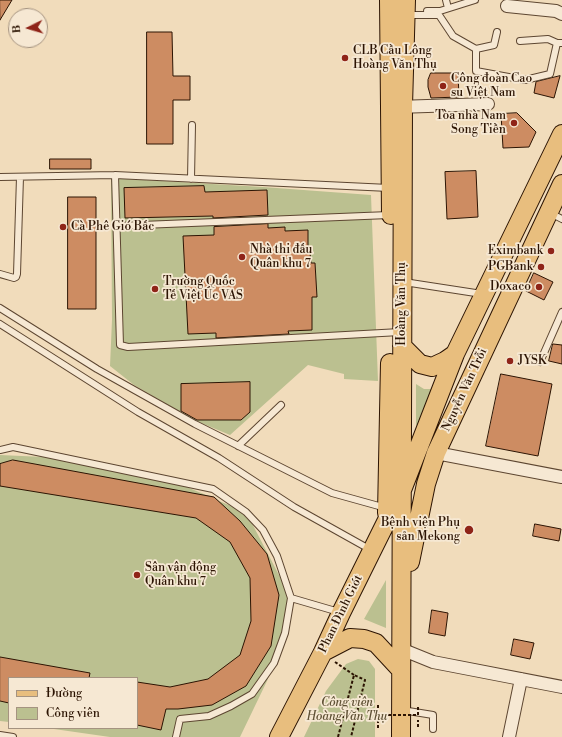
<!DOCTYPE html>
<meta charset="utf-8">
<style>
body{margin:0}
#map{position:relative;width:562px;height:737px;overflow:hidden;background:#f1dcbb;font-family:"Libre Bodoni",serif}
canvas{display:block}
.legend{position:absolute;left:8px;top:677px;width:130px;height:52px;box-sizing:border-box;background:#f6e8d3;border:1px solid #a59380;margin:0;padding:5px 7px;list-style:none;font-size:12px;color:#2c1403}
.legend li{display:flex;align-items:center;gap:8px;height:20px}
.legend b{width:20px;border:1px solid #a59380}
.north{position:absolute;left:8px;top:8px;width:40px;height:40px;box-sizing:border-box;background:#f6e8d3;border:1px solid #a59380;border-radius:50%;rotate:265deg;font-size:11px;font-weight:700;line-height:16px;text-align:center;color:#2c1403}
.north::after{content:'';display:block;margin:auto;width:14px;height:18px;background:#8f2418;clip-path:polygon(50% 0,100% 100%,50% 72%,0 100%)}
</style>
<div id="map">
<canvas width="562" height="737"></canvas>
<ul class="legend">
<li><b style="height:5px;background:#e8be7e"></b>Đường</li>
<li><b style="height:11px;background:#bbc090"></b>Công viên</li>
</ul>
<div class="north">B</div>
</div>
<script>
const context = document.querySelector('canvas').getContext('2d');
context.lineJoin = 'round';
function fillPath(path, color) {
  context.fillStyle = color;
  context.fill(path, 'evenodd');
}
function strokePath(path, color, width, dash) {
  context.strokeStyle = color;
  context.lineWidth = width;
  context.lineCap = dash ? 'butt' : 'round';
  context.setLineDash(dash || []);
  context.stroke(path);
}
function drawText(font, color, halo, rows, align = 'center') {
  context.font = font + ' "Libre Bodoni",serif';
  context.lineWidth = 3.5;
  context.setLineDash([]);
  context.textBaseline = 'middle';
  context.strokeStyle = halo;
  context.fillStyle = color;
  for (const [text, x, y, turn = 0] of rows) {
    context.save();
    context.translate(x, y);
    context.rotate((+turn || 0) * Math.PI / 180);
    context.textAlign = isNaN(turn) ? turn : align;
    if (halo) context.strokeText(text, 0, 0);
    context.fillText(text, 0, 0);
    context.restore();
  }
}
const green = new Path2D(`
 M111,178l152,9 108,8 7,186 -34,-2v-5l-36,-9 -78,70 -36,-15 -60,-35 -24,-19 2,-46z
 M416,384l8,5h10l-18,37z
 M0,455l66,3 104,22 36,15 8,2 5,4 27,11 45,86 -17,65 -7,18 -27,56h-130l-63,-9h90v-50h-128v44l-9,-1z
 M386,580v48l-22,-9z
 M358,659l11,2 6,8v68h-71l22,-46 20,-27z`);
const building = new Path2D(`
 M0,0h12l-12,20z
 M147,32h25l1,44h17v24h-17v44h-26z
 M431,73h27l1,24 -28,1 -3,-11v-7z
 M560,76l-6,22 -20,-5 2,-11z
 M517,113l19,19 -7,15 -26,1 -2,-34z
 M50,159h41v10h-41z
 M476,171l2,46 -31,2 -2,-47z
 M204,186l1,6 62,-2 1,25 -55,3v-2l-88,2 -1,-30z
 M68,197h28v112h-28z
 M268,224v4l17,-1v4l23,-1v23h2l1,10h4l2,34h-5v33l-24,1 1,3 -73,4v-5l-28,1 -5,-98 31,-1v-8z
 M534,273l19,9 -9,18 -18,-9z
 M553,344l9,1v19l-13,-3z
 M501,374l51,10 -14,72 -52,-10z
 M250,382v30l-9,8h-44l-16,-9v-27z
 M13,460l201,37 26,24 27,33 12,41 -8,51 -25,40 -34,19 -34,4h-12l-5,21 -24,-5v-43l33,5 38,-8 32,-24 11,-34 -1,-43 -20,-36 -34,-24 -196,-32v-22z
 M535,524l26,5 -2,12 -26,-5z
 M432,610l16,3 -3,23 -16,-3z
 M514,639l20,4 -4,16 -19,-4z
 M0,657l90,16 -1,5h-80v25l-9,-2z`);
const path = new Path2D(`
 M335,662l19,13
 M418,727v-7
 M378,728v-25
 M338,737l16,-62 11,5 -14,57`);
const lane = new Path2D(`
 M446,0l2,8
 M427,11h13l35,-11
 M407,15h32l14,21 23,13v22l49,9 25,-6 7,-31h5
 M520,41l28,-2 9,4
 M476,49l18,-4 3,-13
 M115,175l5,170 8,2 272,-15
 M0,177l115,-2 274,13
 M191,179l1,-54
 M550,213l12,6
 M117,226l272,-11
 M0,274l14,4 2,-1 1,-3 3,-97
 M404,282l78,12
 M0,308l97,61 98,55 137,69 54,15
 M0,324l138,88 81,46 75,49 77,43
 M540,362l22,-50
 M238,446l43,-41
 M0,450l13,-3 200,42 33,23 17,18 14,26 14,42 -6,35 -11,30 -22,31 -21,12 -22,10 -29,3 -4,18
 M291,598l48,14
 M402,710l31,5v14
 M0,735l13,2`);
const street = new Path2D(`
 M507,6l49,5 6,3
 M397,107l91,-3
 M436,453l126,24
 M401,649l32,13 129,25
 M509,737l12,-58`);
const primary = new Path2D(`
 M389,0l2,215
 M402,346l18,18 12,3 13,-6 10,-7
 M387,513l3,-150
 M410,562l16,-78 10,-31 126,-269
 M323,652l27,-14 14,1 12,4 25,27
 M279,737l44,-85 18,-39 61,-123 53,-136 107,-220
 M401,737l2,-631 3,-106`);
const pathBridge = new Path2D(`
 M378,715h40v-10`);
const markers = [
 [345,58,4,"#8f2418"],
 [443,86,4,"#8f2418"],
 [514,123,4,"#8f2418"],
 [63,227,4,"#8f2418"],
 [551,251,4,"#8f2418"],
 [242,257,4,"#8f2418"],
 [541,267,4,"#8f2418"],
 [539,287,4,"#8f2418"],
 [155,289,4,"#8f2418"],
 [510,361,4,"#8f2418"],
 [469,530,5,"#8f2418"],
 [137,575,4,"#8f2418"]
];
const poiNames = [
 ["CLB Cầu Lông",353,51],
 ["Hoàng Văn Thụ",353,65],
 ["Công đoàn Cao",451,79],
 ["su Việt Nam",451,93],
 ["Tòa nhà Nam",506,116,"right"],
 ["Song Tiền",506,130,"right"],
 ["Cà Phê Gió Bấc",71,227],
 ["Nhà thi đấu",250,250],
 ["Quân khu 7",250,264],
 ["Eximbank",543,251,"right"],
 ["PGBank",533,267,"right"],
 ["Trường Quốc",163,282],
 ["Tế Việt Úc VAS",163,296],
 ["Doxaco",531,287,"right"],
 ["JYSK",518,361],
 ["Bệnh viện Phụ",460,523,"right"],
 ["sản Mekong",460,537,"right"],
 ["Sân vận động",145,568],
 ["Quân khu 7",145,582]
];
const streetNames = [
 ["Hoàng Văn Thụ",402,304,-90],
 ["Nguyễn Văn Trỗi",465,390,-65],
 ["Phan Đình Giót",341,614,-64]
];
const parkNames = [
 ["Công viên",347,703],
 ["Hoàng Văn Thụ",347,717]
];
fillPath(green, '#bbc090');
fillPath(building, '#cd8c62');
strokePath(building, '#2c1403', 1);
strokePath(lane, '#5d4631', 8);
strokePath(street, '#5d4631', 14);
strokePath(primary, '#2c1403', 20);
strokePath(path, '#2c1403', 2, [3, 2]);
strokePath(lane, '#f6e8d3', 6);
strokePath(street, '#f6e8d3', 12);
strokePath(primary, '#e8be7e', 18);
strokePath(pathBridge, '#2c1403', 2, [3, 2]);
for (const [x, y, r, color] of markers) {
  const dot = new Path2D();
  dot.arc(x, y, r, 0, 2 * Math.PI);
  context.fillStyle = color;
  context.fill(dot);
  strokePath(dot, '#f6e8d3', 1.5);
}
drawText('12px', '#2c1403', '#f6e8d3', poiNames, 'left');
drawText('12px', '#2c1403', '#f6e8d3', streetNames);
drawText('italic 12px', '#5e5034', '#f6e8d3', parkNames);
</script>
